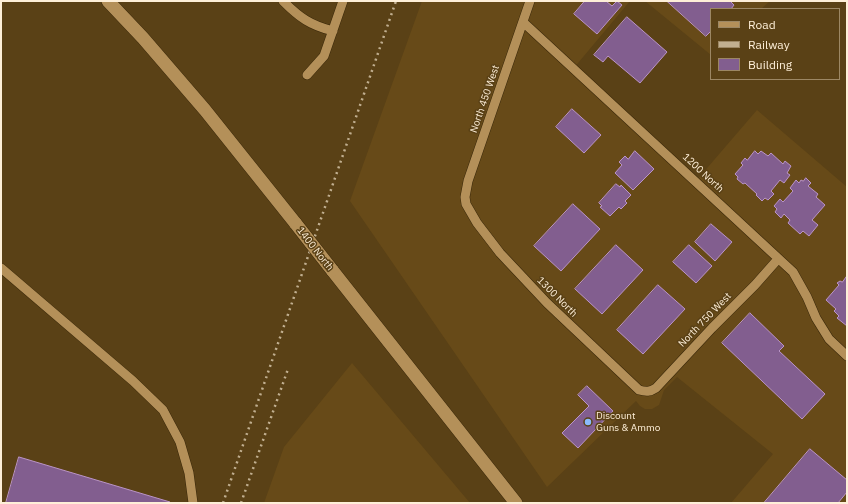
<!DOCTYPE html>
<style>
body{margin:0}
#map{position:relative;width:848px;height:504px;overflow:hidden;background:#5a4116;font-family:"IBM Plex Sans",sans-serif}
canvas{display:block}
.frame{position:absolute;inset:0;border:2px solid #feefd8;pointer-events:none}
.legend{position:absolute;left:710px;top:8px;width:130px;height:72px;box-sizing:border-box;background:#5a4116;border:1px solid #9c8764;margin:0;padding:5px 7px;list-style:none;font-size:12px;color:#feefd8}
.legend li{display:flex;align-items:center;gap:8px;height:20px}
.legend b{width:20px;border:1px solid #9c8764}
</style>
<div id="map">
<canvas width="848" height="504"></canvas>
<div class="frame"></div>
<ul class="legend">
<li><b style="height:5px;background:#b49059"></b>Road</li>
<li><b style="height:5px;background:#c1af90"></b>Railway</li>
<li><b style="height:11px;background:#825e8f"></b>Building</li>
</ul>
</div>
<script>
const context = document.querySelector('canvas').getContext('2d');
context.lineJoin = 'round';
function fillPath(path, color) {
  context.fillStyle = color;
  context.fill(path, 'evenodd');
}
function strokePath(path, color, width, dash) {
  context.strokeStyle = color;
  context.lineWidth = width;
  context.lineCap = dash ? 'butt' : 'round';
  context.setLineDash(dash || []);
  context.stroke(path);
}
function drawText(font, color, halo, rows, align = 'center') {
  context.font = font + ' "IBM Plex Sans",sans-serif';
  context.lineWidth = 3;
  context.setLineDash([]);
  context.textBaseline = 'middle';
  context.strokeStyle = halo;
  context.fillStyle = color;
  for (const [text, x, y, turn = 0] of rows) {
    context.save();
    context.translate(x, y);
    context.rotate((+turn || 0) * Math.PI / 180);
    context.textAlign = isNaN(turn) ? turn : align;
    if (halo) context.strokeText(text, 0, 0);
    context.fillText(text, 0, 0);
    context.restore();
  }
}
const built = new Path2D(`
 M422,1h208l-57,68 123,112 61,-71 90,77v316h-116l42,-49 -96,-77 -13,13 -5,15 -7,4h-7l-5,-3 -4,-5 -89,86 -197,-286z
 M645,1h125l-9,8h-50v46z
 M352,363l118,140h-206l20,-56z`);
const building = new Path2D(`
 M585,1h21l6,5 5,-5 5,4 -25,29 -23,-20z
 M667,1h63l4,4 -3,4h-20v22l-5,5z
 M627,17l40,35 -27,31 -32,-27 -5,6 -9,-7z
 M572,109l29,26 -17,18 -28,-26z
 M635,151l19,18 -21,21 -18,-17 7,-8 -3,-3 6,-6 3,3z
 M755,151l3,3 3,-3 7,5 3,-3 12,11 2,-3 6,5 -4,7 3,2 -6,8 -4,-3 -9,11 3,3 -6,6 -3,-2 -3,3 -6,-6 1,-1 -12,-11 -2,1 -6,-5 1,-2 -3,-3 8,-9 -2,-2 4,-5 2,2z
 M806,178l5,5 -3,3 10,8 -2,3 9,8 -13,15 6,5 -9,11 -6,-5 -3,3 -12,-11 2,-3 -6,-6 -3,4 -6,-6 2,-3 -3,-3 6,-7 3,3 10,-11 -3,-3 6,-8 3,3 2,-3 2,1z
 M616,184l4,3 1,-2 10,10 -6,6 2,2 -6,6 -2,-2 -9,9 -10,-9 2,-1 -3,-3z
 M573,204l27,25 -39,42 -27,-25z
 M711,224l21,18 -17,19 -20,-19z
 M616,245l27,25 -41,44 -27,-25z
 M689,245l23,21 -16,17 -23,-21z
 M847,276v50l-10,-8 2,-2 -5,-5 2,-2 -10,-9 13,-15 -2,-2 3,-2 2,1z
 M658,285l27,24 -42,45 -26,-24z
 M750,313l34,33 -5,5 46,43 -23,25 -80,-76z
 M587,386l26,25 -35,37 -16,-15 27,-27 -11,-11z
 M810,449l37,31v12l-9,11h-74z
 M19,457l151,45v1h-164z`);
const minor = new Path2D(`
 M283,1c17,17 27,24 50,30
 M530,1l-62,180 -3,16 1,7 11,19 23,30 47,50 92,87c7,2 11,2 17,-2l56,-60 43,-43 23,-26
 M523,22l270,250 14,25 9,21 13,21 18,17
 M307,75l17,-19 19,-55
 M1,268l132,113 30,29 17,32 9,31 4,30`);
const secondary = new Path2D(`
 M108,1l35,37 62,72 91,114
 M332,270l184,233`);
const rail = new Path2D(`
 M223,503l173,-502
 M241,503l47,-134`);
const secondaryBridge = new Path2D(`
 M296,224l36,46`);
const markers = [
 [588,422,4,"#8bbafc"]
];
const streetNames = [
 ["North 450 West",485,99,-71],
 ["1200 North",703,173,43],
 ["1400 North",315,249,52],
 ["1300 North",557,297,45],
 ["North 750 West",705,320,-46]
];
const poiNames = [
 ["Discount",596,416],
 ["Guns & Ammo",596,428]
];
fillPath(built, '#674a18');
fillPath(building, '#825e8f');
strokePath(building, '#ba94c7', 1);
strokePath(minor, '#3a280a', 10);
strokePath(secondary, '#3a280a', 14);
strokePath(minor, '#b49059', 9);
strokePath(secondary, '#b49059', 13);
strokePath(rail, '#c1af90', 2.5, [2, 4]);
strokePath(secondaryBridge, '#3a280a', 14, []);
strokePath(secondaryBridge, '#b49059', 13);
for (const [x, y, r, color] of markers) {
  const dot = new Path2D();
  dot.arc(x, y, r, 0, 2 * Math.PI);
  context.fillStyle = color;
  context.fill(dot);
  strokePath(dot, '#5a4116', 1.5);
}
drawText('10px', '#feefd8', '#5a4116', streetNames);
drawText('10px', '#feefd8', '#5a4116', poiNames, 'left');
</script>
